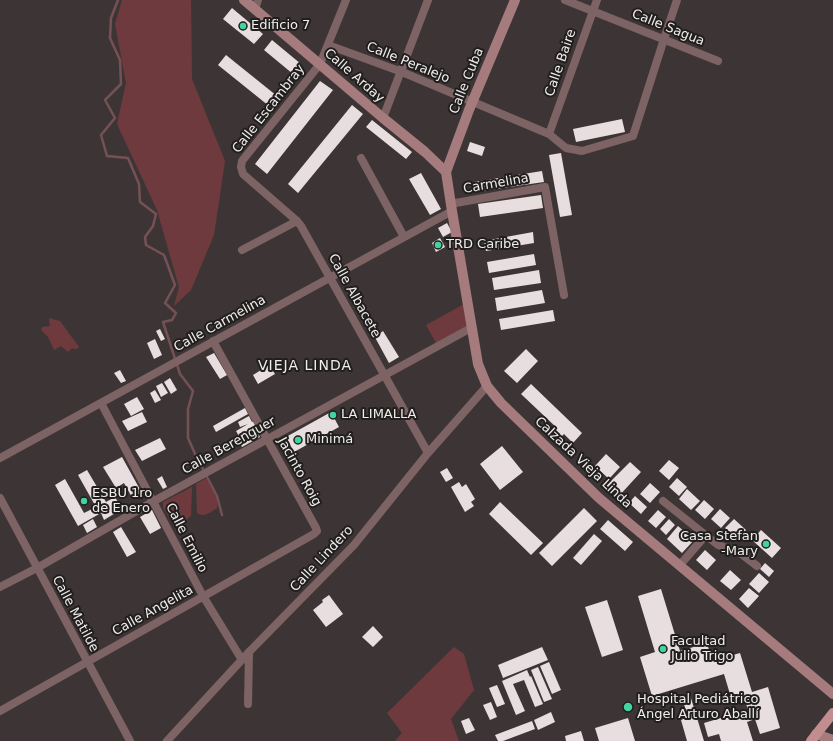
<!DOCTYPE html>
<meta charset="utf-8">
<style>
body{margin:0}
canvas{display:block;background:#3d3535}
</style>
<canvas width="833" height="741"></canvas>
<script>
const context = document.querySelector('canvas').getContext('2d');
context.lineJoin = 'round';
function fillPath(path, color) {
  context.fillStyle = color;
  context.fill(path, 'evenodd');
}
function strokePath(path, color, width, dash) {
  context.strokeStyle = color;
  context.lineWidth = width;
  context.lineCap = dash ? 'butt' : 'round';
  context.setLineDash(dash || []);
  context.stroke(path);
}
function drawText(font, color, halo, rows, align = 'center') {
  context.font = font + ' "DejaVu Sans",sans-serif';
  context.lineWidth = 4;
  context.setLineDash([]);
  context.textBaseline = 'middle';
  context.strokeStyle = halo;
  context.fillStyle = color;
  for (const [text, x, y, turn = 0] of rows) {
    context.save();
    context.translate(x, y);
    context.rotate((+turn || 0) * Math.PI / 180);
    context.textAlign = isNaN(turn) ? turn : align;
    if (halo) context.strokeText(text, 0, 0);
    context.fillText(text, 0, 0);
    context.restore();
  }
}
const green = new Path2D(`
 M122,0h69l1,79 33,82 -11,74 -23,55 -17,16 5,-19 -22,-77 -40,-86 9,-41 -11,-59z
 M464,304l5,22 -33,17 -10,-18z
 M49,318l11,3 19,26c-2,3 -5,2 -7,1l-4,4 -7,-6 -7,4 -6,-13 -7,-7 1,-3 8,-1z
 M206,478c4,8 14,20 11,30 -6,4 -13,10 -20,5l-1,-29z
 M192,487l-1,29 -15,12 -13,-20v-6z
 M454,647l10,7 10,36 -23,29 8,22h-64l7,-8 -15,-20z`);
const stream = new Path2D(`
 M118,0l-7,18 -1,20 10,22 1,24 -16,16 10,18 -14,17 6,21 21,2 11,26 1,18 16,12 -3,12 -8,11 1,8 18,10 11,30 -10,18 11,10 -4,7 -9,2 17,52 13,17 -5,18v29l8,18 21,40 5,19`);
const building = new Path2D(`
 M232,8l31,26 -9,10 -31,-25z
 M272,40l29,24 -8,10 -29,-24z
 M226,55l51,41 -8,10 -51,-41z
 M320,81l13,9 -66,84 -12,-10z
 M352,105l11,9 -65,79 -10,-9z
 M622,119l3,13 -49,10 -3,-13z
 M372,120l40,32 -6,7 -40,-32z
 M470,142l15,5 -3,9 -15,-5z
 M561,153l11,62 -12,2 -11,-62z
 M542,171l2,11 -69,10 -1,-10z
 M421,173l20,36 -11,6 -21,-36z
 M541,195l2,13 -63,9 -2,-13z
 M447,223l5,9 -9,5 -5,-9z
 M533,232l1,11 -48,8 -2,-10z
 M440,238l5,9 -9,5 -4,-9z
 M534,254l2,11 -47,8 -2,-11z
 M539,270l2,13 -47,7 -2,-12z
 M542,290l3,13 -48,8 -2,-13z
 M553,310l2,11 -54,9 -2,-11z
 M376,327l3,7 4,-3 16,26 -10,6 -18,-33z
 M160,329l5,10 -4,2 -5,-10z
 M155,339l7,16 -8,4 -7,-16z
 M526,349l12,12 -21,22 -13,-12z
 M214,353l13,22 -7,4 -14,-22z
 M269,365l6,9 -17,10 -5,-9z
 M120,370l6,11 -5,2 -7,-10z
 M170,378l7,12 -6,4 -7,-12z
 M162,383l6,10 -7,4 -5,-11z
 M531,384l51,49 -9,10 -9,-9 -6,6 -6,-7 5,-5 -36,-34z
 M155,390l6,10 -6,3 -5,-10z
 M137,397l7,12 -13,7 -7,-12z
 M245,408l3,6 -32,18 -3,-6z
 M142,412l5,10 -19,9 -6,-10z
 M331,412l8,15 -45,25 -8,-15z
 M249,416l3,6 2,-1 4,7 -18,10 -4,-7 12,-7 -8,3 -2,-5z
 M256,430l4,7 -18,10 -4,-7z
 M160,438l6,11 -24,12 -7,-11z
 M502,446l21,26 -23,18 -20,-26z
 M606,454l14,13 -11,12 -14,-13z
 M122,457l20,36 -9,6 -9,-16 -8,5 -13,-21z
 M669,460l10,8 -10,12 -10,-9z
 M630,462l11,10 -23,25 -12,-11z
 M447,468l6,10 -7,4 -6,-10z
 M87,470l19,32 9,-5 7,12 -18,11 -3,-7 -23,13 -23,-41 10,-6 19,34 12,-6 -18,-32z
 M162,476l5,11 -4,2 -6,-10z
 M677,478l10,9 -8,9 -10,-9z
 M459,482l3,5 4,-3 9,15 -4,3 3,4 -9,6 -14,-25z
 M650,483l10,9 -10,11 -10,-9z
 M687,489l13,12 -9,9 -12,-11z
 M635,496l12,11 -6,7 -12,-11z
 M704,500l10,9 -9,10 -10,-9z
 M500,502l43,41 -12,12 -42,-41z
 M584,508l13,13 -45,45 -13,-13z
 M720,509l10,9 -9,10 -10,-9z
 M152,510l9,18 -11,6 -10,-17z
 M658,510l8,7 -10,11 -8,-7z
 M93,519l4,8 -10,6 -4,-8z
 M669,519l6,6 -9,10 -6,-6z
 M734,519l12,11 -8,10 -13,-12z
 M608,520l25,22 -8,9 -25,-22z
 M678,526l16,14 -12,13 -15,-14z
 M121,527l15,25 -9,5 -14,-25z
 M761,530l20,18 -9,10 -20,-18z
 M594,534l8,7 -21,24 -8,-7z
 M705,550l11,10 -9,10 -11,-10z
 M765,563l9,8 -5,6 -9,-8z
 M730,570l11,10 -10,10 -11,-9z
 M759,573l10,9 -10,11 -10,-9z
 M749,588l10,8 -11,12 -9,-9z
 M661,589l19,62 27,-8 5,18 28,-8 12,39 16,-5 12,41 -20,6 -5,-15 -8,3 6,19h-32l-2,-7 -11,3 -4,-14 44,-13 -4,-13 -12,4 -8,-27 -72,22 -12,-39 15,-5 -17,-56z
 M329,595l14,19 -17,13 -13,-17 10,-8 -1,-2z
 M607,600l16,50 -21,7 -17,-50z
 M373,626l10,11 -10,10 -11,-10z
 M542,647l6,13 -45,18 -5,-13z
 M549,662l12,28 -9,4 -12,-28z
 M538,667l14,32 -8,3 -13,-32z
 M527,670l3,7 1,-1 12,28 -8,3 -11,-27 -11,4 12,27 -9,4 -14,-34z
 M497,685l8,19 -8,3 -8,-19z
 M690,695l14,46h-17l-6,-21 7,-3 -6,-19z
 M491,702l6,15 -7,3 -7,-15z
 M551,712l4,10 -17,8 -4,-10z
 M469,718l6,12 -9,4 -5,-13z
 M628,718l7,23h-36l-4,-13z
 M532,721l3,8 -32,12h-5l-3,-6z
 M581,731l3,10h-18l-1,-5z`);
const street = new Path2D(`
 M346,0l-26,64 -78,97 -1,6 2,7 54,47 4,5 127,227
 M565,0l153,61
 M255,9l3,-9
 M328,45l74,27 147,62 17,14 16,3 51,-15 31,-97 13,-39
 M383,118l45,-118
 M549,134l48,-134
 M361,158l43,79
 M450,204l95,-17 19,108
 M242,250l55,-29
 M101,403l102,193 39,64
 M0,458l452,-247
 M0,498l130,243
 M663,501l55,44 21,7 18,14
 M679,566l27,-31
 M0,587l37,-19 117,-67 317,-173
 M248,704l1,-52
 M0,711l314,-177 3,-3 -1,-3 -103,-187
 M167,741l82,-89 105,-107 74,-92 59,-67`);
const secondary = new Path2D(`
 M244,0l139,118 42,34 21,20
 M515,0l-46,110 -23,62 6,39 26,153 9,22 14,17 98,95 234,196
 M816,734l17,6`);
const primary = new Path2D(`
 M811,741l22,-28`);
const markers = [
 [243,26,4,"#40d4a1"],
 [438,245,4,"#40d4a1"],
 [333,415,4,"#40d4a1"],
 [298,440,4,"#40d4a1"],
 [84,501,4,"#40d4a1"],
 [766,544,4,"#40d4a1"],
 [663,649,4,"#40d4a1"],
 [628,707,5,"#40d4a1"]
];
const poiNames = [
 ["Edificio 7",251,26],
 ["TRD Caribe",446,245],
 ["LA LIMALLA",341,415],
 ["Minimá",306,440],
 ["ESBU 1ro",92,494],
 ["de Enero",92,509],
 ["Casa Stefan",758,537,"right"],
 ["-Mary",758,552,"right"],
 ["Facultad",671,642],
 ["Julio Trigo",671,657],
 ["Hospital Pediátrico",637,700],
 ["Ángel Arturo Aballí",637,715]
];
const streetNames = [
 ["Calle Sagua",668,28,22],
 ["Calle Peralejo",408,63,22],
 ["Calle Baire",561,63,-71],
 ["Calle Arday",354,76,41],
 ["Calle Cuba",467,81,-68],
 ["Calle Escambray",269,109,-52],
 ["Carmelina",496,184,-10],
 ["Calle Albacete",354,296,61],
 ["Calle Carmelina",220,324,-29],
 ["Calle Berenguer",229,446,-29],
 ["Calzada Vieja Linda",583,463,43],
 ["Jacinto Roig",299,472,61],
 ["Calle Emilio",186,538,63],
 ["Calle Lindero",322,559,-47],
 ["Calle Angelita",153,611,-29],
 ["Calle Matilde",75,614,62]
];
const neighbourhoodNames = [
 ["VIEJA LINDA",305,366]
];
fillPath(green, '#6e3a3e');
strokePath(stream, '#755156', 2.5);
fillPath(building, '#e8dedf');
strokePath(street, '#7e6364', 8);
strokePath(secondary, '#a57b7d', 10);
strokePath(primary, '#c28d8f', 10);
for (const [x, y, r, color] of markers) {
  const dot = new Path2D();
  dot.arc(x, y, r, 0, 2 * Math.PI);
  context.fillStyle = color;
  context.fill(dot);
  strokePath(dot, '#211e1e', 1.5);
}
drawText('13px', '#f1ecec', '#211e1e', poiNames, 'left');
drawText('13px', '#f1ecec', '#211e1e', streetNames);
context.letterSpacing = '1px';
drawText('14px', '#f1ecec', '#211e1e', neighbourhoodNames);
context.letterSpacing = '0px';
</script>
